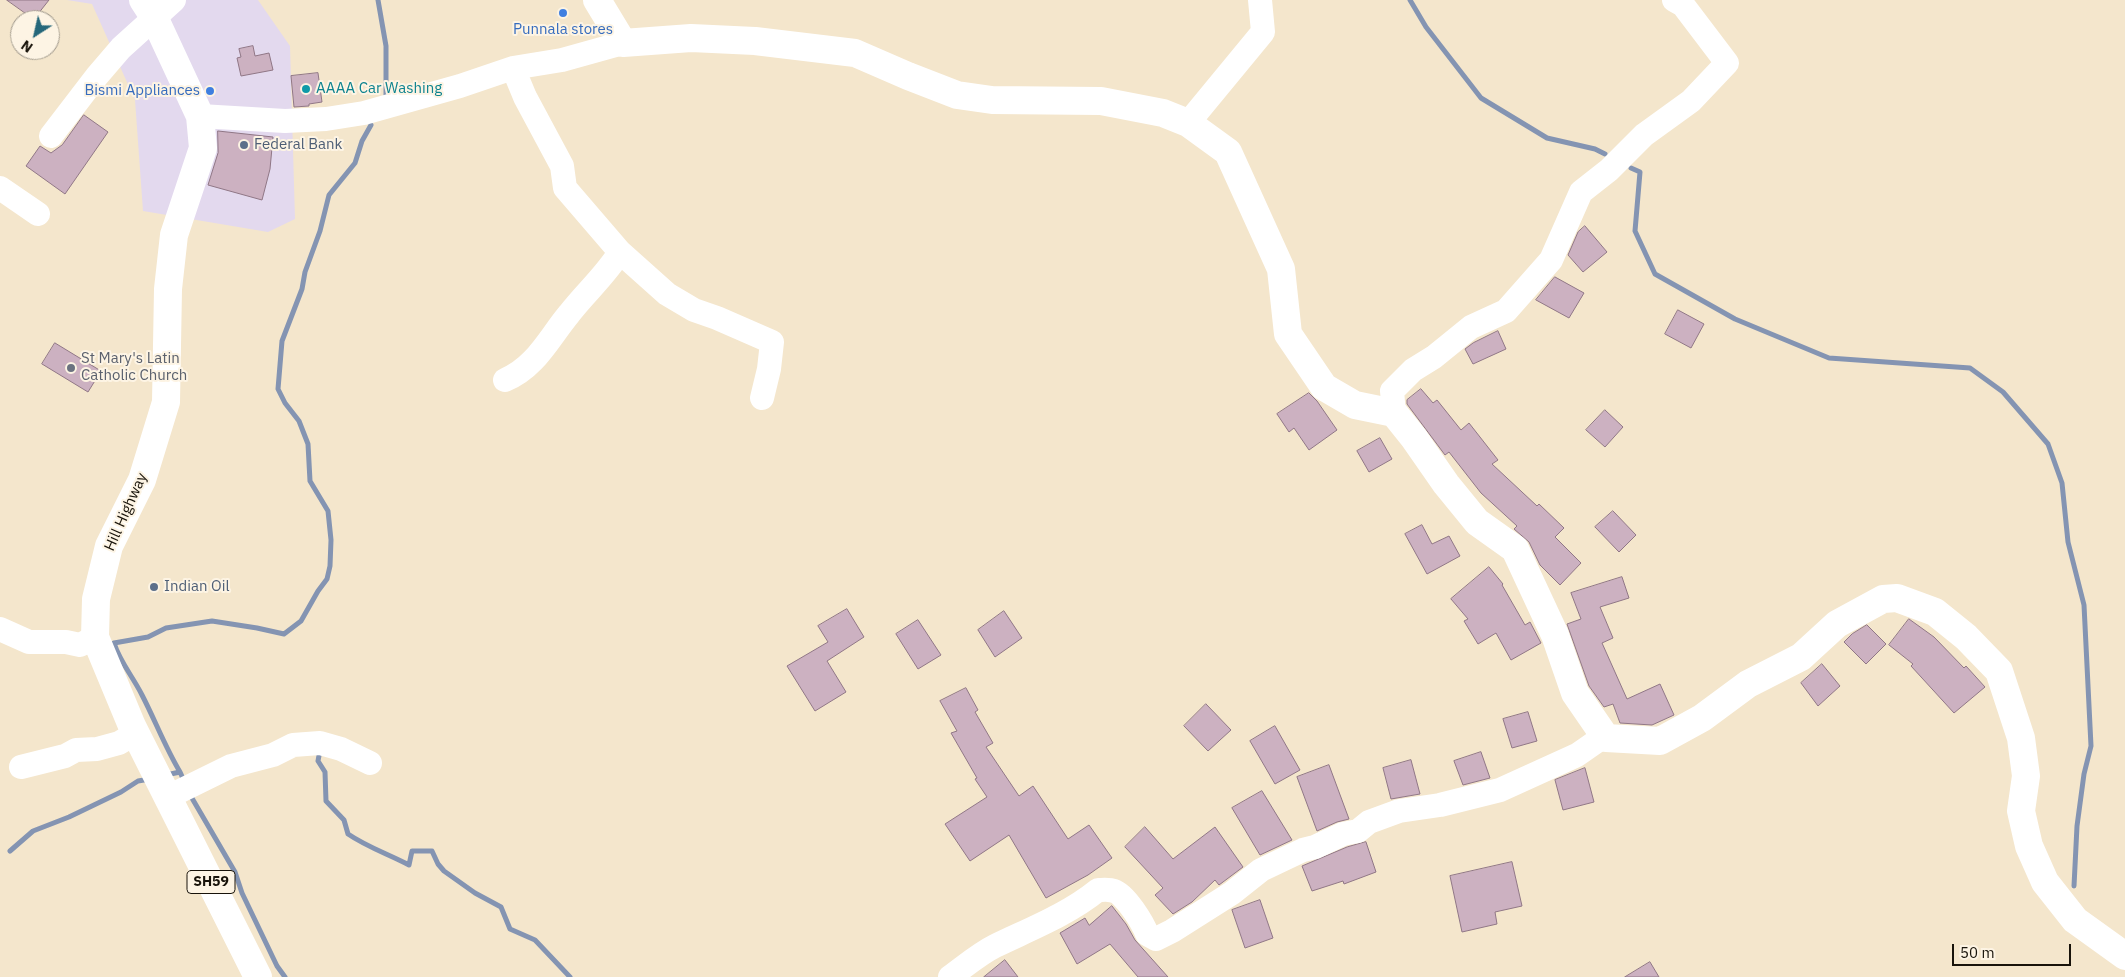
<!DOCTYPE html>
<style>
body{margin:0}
#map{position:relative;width:2125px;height:977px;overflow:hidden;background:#f4e6cc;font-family:"IBM Plex Sans",sans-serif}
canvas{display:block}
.north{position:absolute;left:10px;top:10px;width:50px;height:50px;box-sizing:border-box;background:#fdf4e4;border:1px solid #a19a8d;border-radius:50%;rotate:215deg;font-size:14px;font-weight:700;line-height:20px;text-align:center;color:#18130a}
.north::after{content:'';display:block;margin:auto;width:18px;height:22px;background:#25677a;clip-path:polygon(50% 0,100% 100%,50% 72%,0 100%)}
.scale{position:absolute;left:1952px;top:944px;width:119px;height:22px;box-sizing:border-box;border:2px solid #18130a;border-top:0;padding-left:6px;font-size:15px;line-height:18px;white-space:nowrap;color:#18130a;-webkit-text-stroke:4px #fdf4e4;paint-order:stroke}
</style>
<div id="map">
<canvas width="2125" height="977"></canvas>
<div class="north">N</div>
<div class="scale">50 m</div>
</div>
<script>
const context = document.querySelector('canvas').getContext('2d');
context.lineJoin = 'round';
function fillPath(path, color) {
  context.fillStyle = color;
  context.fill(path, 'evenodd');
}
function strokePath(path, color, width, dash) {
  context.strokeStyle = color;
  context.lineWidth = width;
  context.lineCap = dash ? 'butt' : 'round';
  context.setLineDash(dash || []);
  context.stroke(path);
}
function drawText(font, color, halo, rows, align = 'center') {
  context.font = font + ' "IBM Plex Sans",sans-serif';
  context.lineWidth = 4;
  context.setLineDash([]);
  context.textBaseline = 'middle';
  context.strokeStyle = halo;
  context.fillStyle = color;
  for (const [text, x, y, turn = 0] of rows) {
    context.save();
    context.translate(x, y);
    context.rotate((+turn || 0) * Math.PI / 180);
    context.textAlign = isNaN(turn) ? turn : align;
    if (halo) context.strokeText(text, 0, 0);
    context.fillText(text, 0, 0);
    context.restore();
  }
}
const commercial = new Path2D(`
 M67,0h191l32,46 5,173 -27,13 -125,-21 -8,-111 -43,-96z`);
const stream = new Path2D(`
 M378,0l8,46v52
 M1410,0l16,27 55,71 66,40 48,11 10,5
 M1631,168l9,4 -5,59 20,43 80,45 94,39 141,10 33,24 45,52 14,39 6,59 16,63 7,141 -7,28 -7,52 -3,60
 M320,750l-2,11 7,11 1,29 18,19 4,14c19,13 40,20 61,31l3,-14h20l6,13 6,7 31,22 26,14 9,22 25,11 35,37
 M180,772c-15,-25 -25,-52 -38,-77 -9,-18 -22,-33 -28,-52l34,-6 18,-9 46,-7 45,7 27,6 17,-13 17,-30 9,-12 3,-13 1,-26 -3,-29 -18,-30 -2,-37 -9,-23 -14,-18 -7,-14 4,-48 20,-52 3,-17 15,-41 9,-36 26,-32 7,-22 9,-16
 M166,775l14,-3 5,11
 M189,793l46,79 7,21 35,73 8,11
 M10,851l23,-20 36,-14 52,-25 17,-11 12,-2`);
const building = new Path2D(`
 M7,0h42l-15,19z
 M253,46l2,10 14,-3 4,17 -32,6 -4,-18 4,-1 -2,-8z
 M318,73l4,29 -13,2v2l-15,1 -3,-31z
 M84,115l24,17 -43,62 -39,-28 14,-20 11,7 11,-8z
 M218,131l55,6 -3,32 -8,31 -54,-15 10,-32z
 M1585,226l22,26 -24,20 -15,-17 10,-23z
 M1555,277l29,16 -15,25 -33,-18z
 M1678,310l26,14 -13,24 -26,-14z
 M1498,331l8,18 -33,15 -8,-15 8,-6z
 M55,343l46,28 -13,21 -46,-28z
 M1421,389l12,14 4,-3 24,30 8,-7 29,37 -6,4 45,42 2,-2 25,24 -9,9 26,26 -21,22 -20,-20 -11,-23 -15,-13 3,-3 -36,-33 -32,-41 -4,3 -38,-51v-4z
 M1309,393l8,8 20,29 -28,20 -15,-22 -5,4 -12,-18z
 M1605,410l18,17 -18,20 -19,-17z
 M1380,438l12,21 -23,13 -12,-21z
 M1613,511l23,24 -17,17 -24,-25z
 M1422,525l10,19 17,-8 11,20 -33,18 -22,-40z
 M1489,567l14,17 -1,1 23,40 5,-3 11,21 -30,17 -15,-27 -18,11 -14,-23 4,-2 -17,-20z
 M1622,577l7,21 -29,9 13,31 -11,5 25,56 33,-15 14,31 -22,10 -32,-2 -7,-19 -9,3 -15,-21 -22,-62 14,-5 -10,-26z
 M847,609l17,28 -37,24 19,31 -31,19 -28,-45 41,-24 -10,-16z
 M1004,611l18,27 -27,19 -17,-27z
 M1909,619l25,18 30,31 2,-2 19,21 -31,26 -43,-47 2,-2 -24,-19z
 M918,620l23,35 -23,14 -22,-35z
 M1867,625l19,19 -20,20 -22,-22 8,-8z
 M1822,664l18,22 -22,20 -17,-23z
 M966,688l12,22 -3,2 18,31 -7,4 33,49 14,-10 35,53 21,-14 23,33 -24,17 -42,23 -37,-63 -39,26 -25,-37 42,-27 -12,-18 2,-1 -26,-45 6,-2 -17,-30z
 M1206,704l25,26 -23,21 -24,-25z
 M1528,712l9,29 -25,7 -9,-29z
 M1275,726l25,44 -25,14 -25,-43z
 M1481,752l9,26 -27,7 -9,-24z
 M1411,760l9,34 -29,5 -8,-31z
 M1329,765l20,54 -12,3 -20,9 -20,-54z
 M1585,768l9,34 -31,8 -8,-30z
 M1262,791l30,49 -32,15 -28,-47z
 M1145,827l28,32 42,-32 28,40 -24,18 -4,-5 -23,22 -19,12 -18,-19 8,-7 -38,-41z
 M1366,842l10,30 -32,12 -1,-3 -31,10 -10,-25 45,-19z
 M1512,862l10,44 -27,6 2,12 -35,8 -12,-56z
 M1260,900l13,38 -28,10 -13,-38z
 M1112,906l14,18 9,16 33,37h-30l-28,-33 -33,20 -17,-31 25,-15 4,7z
 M1005,960l13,17h-34z
 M1650,962l9,15h-34z`);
const minor = new Path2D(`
 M513,68l12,29 37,69 3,22 55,64 47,42 27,16 23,8 55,24 -3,27 -7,29
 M200,116l85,5 41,-2 38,-6 96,-27 53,-18 49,-8 61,-17
 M1188,123l75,-91 -3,-32
 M51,136l46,-60 24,-28 53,-48
 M0,188l38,26
 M505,380c31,-13 44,-42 64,-66 17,-22 36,-38 51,-62
 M1394,413l-2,-22 21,-21 21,-13 37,-30 35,-16 45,-51 30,-68 28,-22 35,-35 47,-34 36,-38 -44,-58 -9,-5
 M0,629l29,13h37l14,3 15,-8
 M21,767l44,-11 11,-6 21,-1 22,-6 17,-10
 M168,797l63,-31 42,-11 20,-10 27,-2 21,6 29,14
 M950,977c14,-10 29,-23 45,-31 35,-17 72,-31 103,-56 4,0 11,-1 16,1 11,3 29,32 33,43l9,5 16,-8 60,-38 29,-23 42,-20 12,-3 28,-13 15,-3 11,-9 30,-11 41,-6 60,-15 77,-35 23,-16 3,-5`);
const major = new Path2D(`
 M143,0l11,17 46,99 3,32 -29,87 -6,54 -2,113 -24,78 -33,66 -13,53 -1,38 37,89 126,251
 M597,0l26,43 68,-5 64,3 100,12 53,23 49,19 35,5 109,1 62,12 25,10 40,29 53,117 7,65 36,53 31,18 39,8 20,25 32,46 31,38 38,27 40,86 20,58 31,45 54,3 42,-23 46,-34 53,-27 36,-33 46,-25 14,-1 38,14 31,25 33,34 22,67 5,38 -5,35 8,35 16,36 30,38 50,36`);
const markers = [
 [563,13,5,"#3f7fe0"],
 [306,89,5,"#0f9aa8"],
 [210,91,5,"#3f7fe0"],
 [244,145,5,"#5c6f8a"],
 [71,368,5,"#6b7280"],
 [154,587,5,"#5c6f8a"]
];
const shields = [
 [211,882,48]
];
const shieldNames = [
 ["SH59",211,882]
];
const shopNames = [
 ["Punnala stores",563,30],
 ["Bismi Appliances",200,91,"right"]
];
const cultureNames = [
 ["AAAA Car Washing",316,89]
];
const serviceNames = [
 ["Federal Bank",254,145],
 ["Indian Oil",164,587]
];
const worshipNames = [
 ["St Mary's Latin",81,359],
 ["Catholic Church",81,376]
];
const streetNames = [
 ["Hill Highway",126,512,-66]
];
fillPath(commercial, '#e3d9ee');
strokePath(stream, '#8494b2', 5);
fillPath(building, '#ccb1c1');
strokePath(building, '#907786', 1);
strokePath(minor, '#fff', 24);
strokePath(major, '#fff', 28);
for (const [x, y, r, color] of markers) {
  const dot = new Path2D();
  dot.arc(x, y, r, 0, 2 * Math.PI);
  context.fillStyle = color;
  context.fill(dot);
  strokePath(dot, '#fdf4e4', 2);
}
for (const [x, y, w] of shields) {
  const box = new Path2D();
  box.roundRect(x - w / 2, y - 11.5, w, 23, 4);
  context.fillStyle = '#fdf4e4';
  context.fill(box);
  strokePath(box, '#18130a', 1);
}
drawText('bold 14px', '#18130a', null, shieldNames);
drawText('15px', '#366cbe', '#fdf4e4', shopNames);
drawText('15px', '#0d838f', '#fdf4e4', cultureNames, 'left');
drawText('15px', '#4e5e75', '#fdf4e4', serviceNames, 'left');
drawText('15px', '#5b616d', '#fdf4e4', worshipNames, 'left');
drawText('15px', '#18130a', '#fdf4e4', streetNames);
</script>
